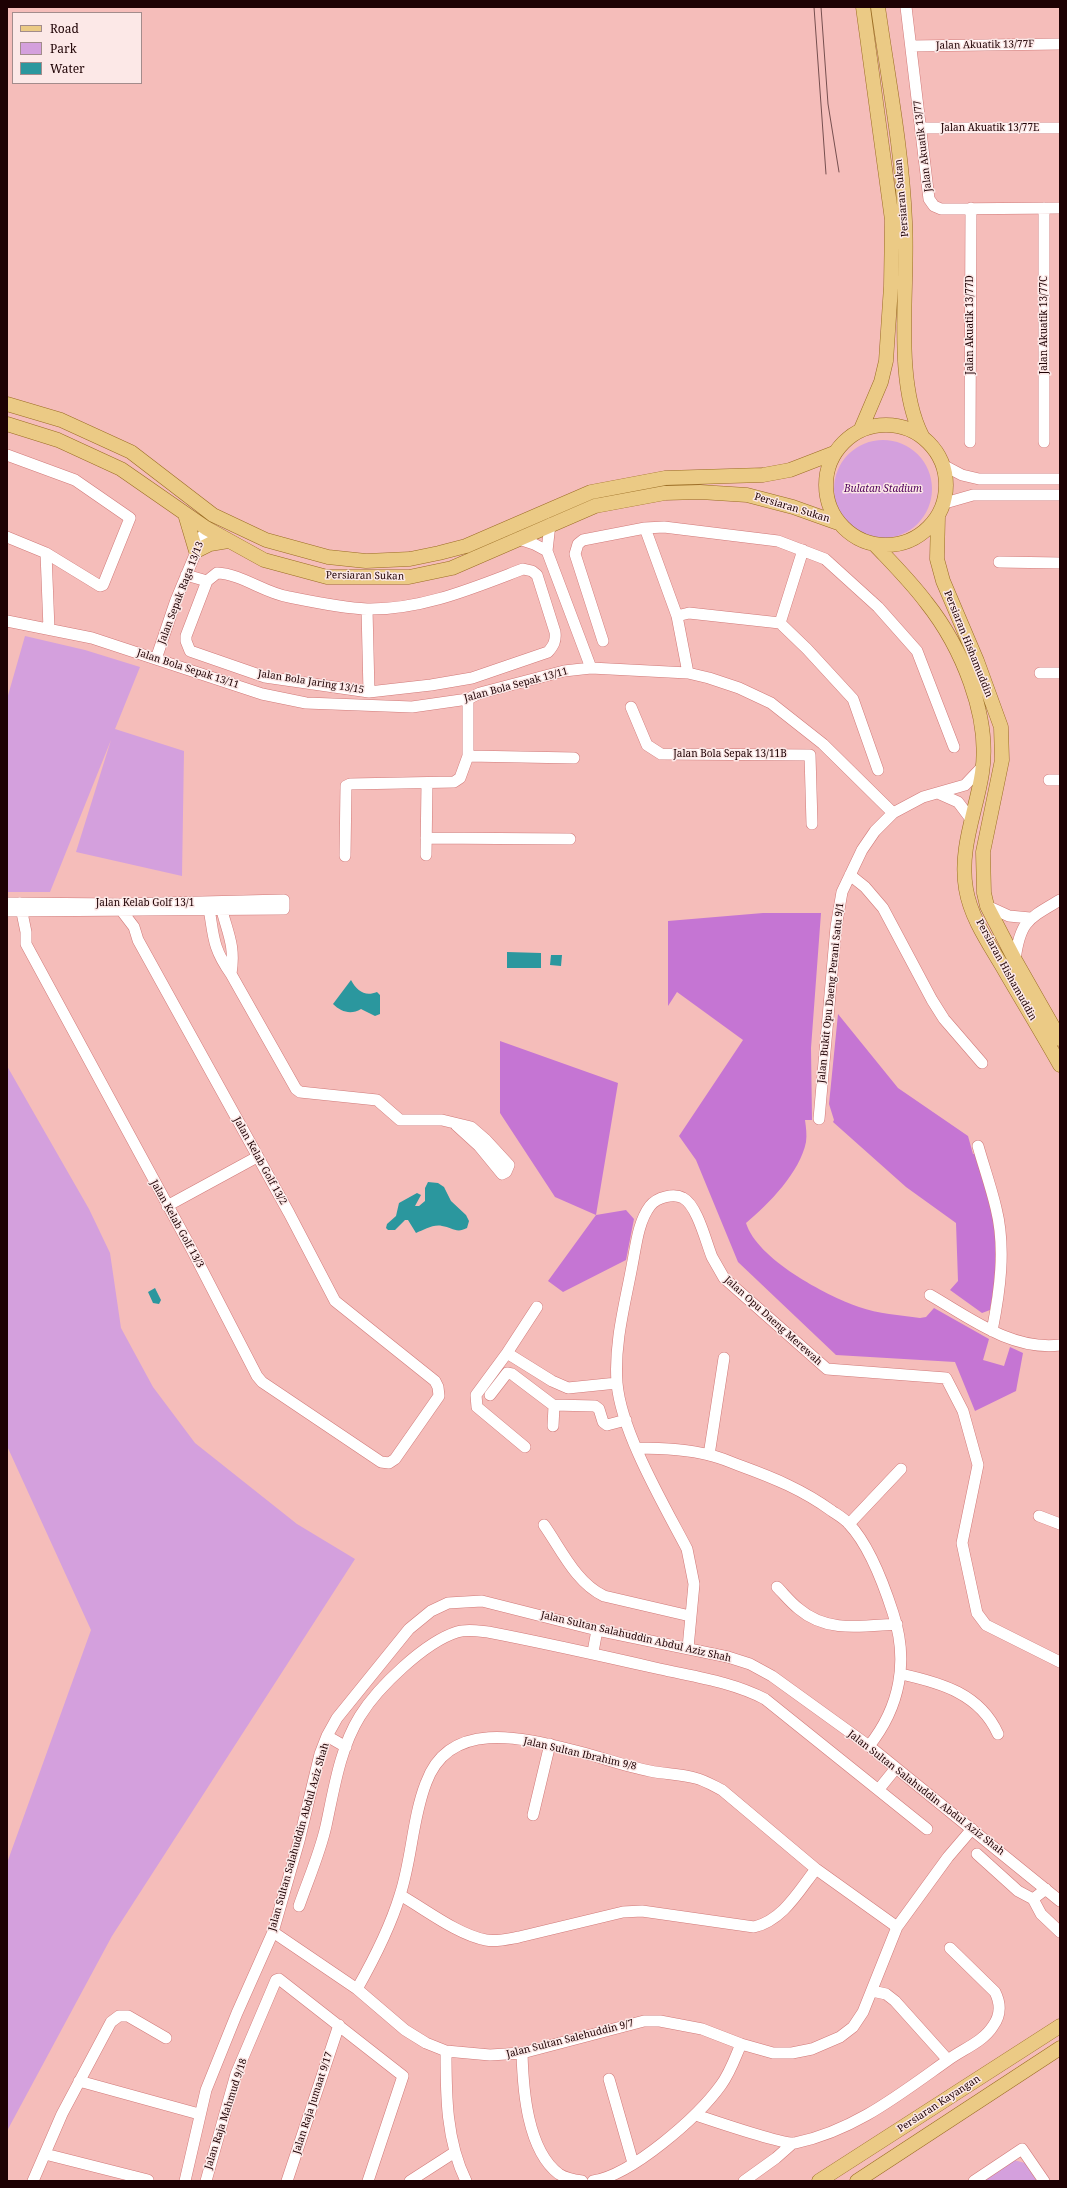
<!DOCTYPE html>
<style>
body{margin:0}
#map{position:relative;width:1067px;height:2188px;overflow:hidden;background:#f5bdba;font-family:"Noto Serif",serif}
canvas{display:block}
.frame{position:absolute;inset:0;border:8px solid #1d0103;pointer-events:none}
.legend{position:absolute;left:12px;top:12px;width:130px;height:72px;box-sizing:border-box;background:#fce8e7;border:1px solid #a38c8c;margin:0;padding:5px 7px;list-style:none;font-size:12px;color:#1d0103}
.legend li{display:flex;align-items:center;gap:8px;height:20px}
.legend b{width:20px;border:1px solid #a38c8c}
</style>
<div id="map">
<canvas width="1067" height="2188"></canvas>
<div class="frame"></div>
<ul class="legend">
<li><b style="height:5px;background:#ebca85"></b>Road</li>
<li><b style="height:11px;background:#d4a0dd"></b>Park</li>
<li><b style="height:11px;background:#2b979e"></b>Water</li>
</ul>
</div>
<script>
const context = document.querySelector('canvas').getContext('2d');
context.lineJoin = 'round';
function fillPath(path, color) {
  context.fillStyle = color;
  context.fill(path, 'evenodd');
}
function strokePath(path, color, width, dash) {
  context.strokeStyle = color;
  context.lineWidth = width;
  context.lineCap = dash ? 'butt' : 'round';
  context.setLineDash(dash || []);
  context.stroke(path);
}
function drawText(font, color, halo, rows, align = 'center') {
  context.font = font + ' "Noto Serif",serif';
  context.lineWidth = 3;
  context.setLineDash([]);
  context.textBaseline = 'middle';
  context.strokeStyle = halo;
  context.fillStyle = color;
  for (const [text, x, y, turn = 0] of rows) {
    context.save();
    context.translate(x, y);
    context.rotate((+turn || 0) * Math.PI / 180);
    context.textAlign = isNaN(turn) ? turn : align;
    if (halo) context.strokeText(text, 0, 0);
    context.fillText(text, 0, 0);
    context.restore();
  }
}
const green = new Path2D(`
 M834 489a49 49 0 1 1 98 0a49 49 0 1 1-98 0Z
 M25,636l60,14 55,17 -25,62 69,22 -2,125 -106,-24 35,-112 -61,152h-43v-193z
 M7,1066l82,143 21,44 11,75 32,59 42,56 102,81 58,35 -243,377 -105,195v-268l84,-233 -84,-184z
 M1014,2160l11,3 12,18h-53z`);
const forest = new Path2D(`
 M763,913h58l-10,135 1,72h-7c1,7 2,15 1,22 -6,30 -37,62 -60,81 11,36 79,72 113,84 19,7 41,8 61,11l6,-1 8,-9 55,31 -6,21 21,6 6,-19 13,6 -7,38 -41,20 -20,-49 -119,-7 -98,-93 -42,-102 -17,-24 64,-96 -66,-48 -9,14v-85z
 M838,1014l60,74 70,48 5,18 4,-1c8,28 17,55 20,84 3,23 -3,49 -7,73l-8,3 -32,-23 8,-9 -2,-58 -50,-36 -73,-65 1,-2 -5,-16z
 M500,1041l118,42 -22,132 30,-5 8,9 -8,41 -63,32 -15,-11 48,-66 -41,-18 -55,-84z`);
const water = new Path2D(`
 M507,952l34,1v15h-34z
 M551,955h11l-1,11 -11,-1z
 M351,980c6,11 14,17 26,12l3,3v19l-5,2 -14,-7c-10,6 -20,3 -28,-5z
 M428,1182l10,1 6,4 7,14 15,14 3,6 -2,7c-11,6 -15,-1 -25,-2 -9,-2 -18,4 -26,7l-8,-13h-3l-10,10h-7l-2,-2 1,-4 9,-8 3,-13 18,-10 4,2 -6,11h4l6,-5v-13z
 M155,1288l6,12 -2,4 -6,-1 -5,-11z`);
const minor = new Path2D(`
 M906,7l23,192 5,7 7,3 119,-1
 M911,46l149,-2
 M921,128h139
 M1044,208v234
 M970,442l1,-234
 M7,455l68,25 55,38 -27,67 -3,1 -54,-33 -39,-16
 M943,465l19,10 17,4h81
 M945,503l28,-8h87
 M550,524l-3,27 44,117
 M645,528l32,88 11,57
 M519,539l15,5 13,7
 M46,553l3,76
 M999,562l61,1
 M523,569l9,2 5,4 18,57c1,9 -1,13 -7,20l-76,26 -41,7 -62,7 -104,-15 -75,-26 -4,-10v-5l21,-55 10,-8c25,1 47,20 72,24 25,5 53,11 78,12 55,1 106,-21 156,-40z
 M186,575l21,6
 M367,609l2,83
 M677,616l12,-3 91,10 27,26 46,50 25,71
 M7,621l85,17 170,56 44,9 106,4 56,-8 12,-6 84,-22 27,-3 97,5 21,5 30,10 32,15 52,41 70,69
 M780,623l23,-73
 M603,641l-28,-87 3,-10 5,-4 62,-12 19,-1 114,14 47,18 53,48 39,44 37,96
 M156,659l20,-59 30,-72
 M1040,673h20
 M631,707l16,38 14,9 149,1
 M810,755l2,69
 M468,756l106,2
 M1049,780h11
 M940,794l18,8 12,16
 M426,838l144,1
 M426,855l1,-72
 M345,856l1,-70 4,-2 104,-2 6,-4 8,-22v-57
 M850,875l15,12 18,21 49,92 12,19 38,44
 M220,902c6,29 16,41 11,72
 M7,903l113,1 164,-4v9l-277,2
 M20,903l6,29v12l166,306 65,126 5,6 119,80 8,1 6,-4 44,-63 -1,-9 -3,-6 -100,-80 -46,-88 -151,-273 -4,-13 -13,-17 -1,-6
 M208,903c6,31 3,43 23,71l65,115 4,3 77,8 23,20h42l29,7 15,13 23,25 -3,7 -4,2 -23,-28 -23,-21
 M987,906l22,10 21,2
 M1015,960c5,-39 13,-41 45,-60
 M819,1119l17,-192 6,-35 20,-42 13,-19 18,-18 30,-16 42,-12 18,-19
 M978,1146c6,21 13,41 18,62 10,40 4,83 -4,123
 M167,1206l90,-49
 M930,1295c40,23 82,56 130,50
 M507,1353l30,-46
 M490,1395l17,-22 5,1 41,31 42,1 4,3 4,13 4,3 19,-5
 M553,1426l1,-20
 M525,1447l-48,-40 -1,-12 31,-42 45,28 16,7 49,-5
 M637,1448c23,0 49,1 72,7 11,2 21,7 32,11 33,12 62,24 91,45 6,4 13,8 17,13 21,22 35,61 44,89 16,48 7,94 -24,133
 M709,1455l15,-97
 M1039,1516l21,8
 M849,1524l52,-55
 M544,1525c17,24 32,58 60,71l86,20
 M777,1587c7,7 14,16 22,22 28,24 63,17 98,15
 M688,1648l6,-64 -7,-35c-23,-44 -66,-117 -70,-166 -3,-40 8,-79 15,-117 4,-20 6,-44 18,-60 7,-9 24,-13 33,-8 14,7 23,44 29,59 4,7 8,14 12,21l103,91 119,9 17,33 15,54 -16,78 15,70 9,12 74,37
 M593,1652l4,-22
 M901,1674c41,9 79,20 97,60
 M327,1736l19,11
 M879,1789l17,-21
 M533,1815l17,-71
 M977,1854l41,37 15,8
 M1046,1889l-13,10 8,15 19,18
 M400,1895c25,14 58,40 86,45 11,2 22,-1 33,-3l104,-25 19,-1 112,16c29,-7 44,-35 62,-58
 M299,1906c9,-26 21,-53 27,-80 8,-37 14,-78 34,-110 18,-29 65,-74 97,-84 10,-3 21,-1 31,0 57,11 115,24 172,37 36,8 72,13 105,30l162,130
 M273,1932l84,57 48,41 21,13 20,8 44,4 32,-2 122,-32h16l42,8 39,15 32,9h19l20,-4 28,-12 13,-10 10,-15 34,-85 51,-70 24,-28
 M357,1989c17,-30 33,-61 43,-94 12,-36 12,-76 26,-112 24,-67 102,-44 154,-31 23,6 46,14 70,19 15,3 30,3 45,7 9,2 19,8 27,12l94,79 81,58
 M872,1991l14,3 9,7 53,59
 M446,2051c0,44 0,89 20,130
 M522,2053c1,36 5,97 37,121 6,4 16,6 23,7
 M609,2079l24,84
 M79,2081l120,33
 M696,2115c15,5 88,30 99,28 59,-12 105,-49 153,-83 15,-11 35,-18 45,-34 8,-11 8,-22 2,-34l-45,-44
 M45,2154l103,26
 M33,2181l29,-67 49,-92 8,-6h9l38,22
 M185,2181l21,-91 31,-77 36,-81 26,-91 21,-87 7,-18 10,-18 72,-89 22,-18 17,-8 34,-2 115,29 131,27 22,7 22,12 97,70 191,155
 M206,2181l30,-107 40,-94 3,-1 124,97 -35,105
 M287,2181l52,-156
 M410,2181l45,-29
 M593,2181c39,-6 105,-64 128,-96 9,-12 14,-27 20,-41
 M744,2181l32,-23 17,-15
 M974,2181l48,-32 22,32`);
const major = new Path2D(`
 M878,7c10,71 24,142 27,214 4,65 -12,158 17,215
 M7,404l54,16 70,32 82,63 53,25 62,17 38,4 44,-2 29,-6 27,-7 125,-54 74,-14 98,-3 27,-5 44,-17
 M7,424l51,16 63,29 85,59 58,32 63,17h82l43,-9 143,-62 70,-13 35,-1 47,3 46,12 45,16
 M826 485a60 60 0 1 1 120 0a60 60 0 1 1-120 0Z
 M861,429l20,-47 5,-21 5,-75 1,-66 -29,-213
 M185,514l11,37 14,-7 18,-3
 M938,516l-1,43 6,22 34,80 24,66 1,33 -19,92 1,41 3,13 28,54 45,79
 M876,546c17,18 35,36 50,56 35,44 65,114 56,171 -6,39 -23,76 -16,116 5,30 24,56 39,82 18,31 37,62 55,94
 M819,2181l241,-155
 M857,2181l203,-133`);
const tram = new Path2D(`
 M814,7l12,167
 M821,7l7,97 11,68`);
const streetNames = [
 ["Jalan Akuatik 13/77F",985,45,-1],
 ["Jalan Akuatik 13/77E",990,128],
 ["Jalan Akuatik 13/77",923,146,-97],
 ["Persiaran Sukan",902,198,-95],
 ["Jalan Akuatik 13/77D",970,325,-90],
 ["Jalan Akuatik 13/77C",1044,325,-90],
 ["Persiaran Sukan",792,508,17],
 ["Persiaran Sukan",365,576,1],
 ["Jalan Sepak Raga 13/13",181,593,-69],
 ["Persiaran Hishamuddin",968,644,68],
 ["Jalan Bola Sepak 13/11",188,669,18],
 ["Jalan Bola Jaring 13/15",311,682,9],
 ["Jalan Bola Sepak 13/11",516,685,-15],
 ["Jalan Bola Sepak 13/11B",730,754],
 ["Jalan Kelab Golf 13/1",145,903],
 ["Persiaran Hishamuddin",1006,970,61],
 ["Jalan Bukit Opu Daeng Perani Satu 9/1",831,993,-84],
 ["Jalan Kelab Golf 13/2",260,1161,61],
 ["Jalan Kelab Golf 13/3",177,1224,61],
 ["Jalan Opu Daeng Merewah",773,1321,42],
 ["Jalan Sultan Salahuddin Abdul Aziz Shah",636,1637,13],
 ["Jalan Sultan Ibrahim 9/8",580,1754,13],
 ["Jalan Sultan Salahuddin Abdul Aziz Shah",926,1793,38],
 ["Jalan Sultan Salahuddin Abdul Aziz Shah",299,1837,-74],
 ["Jalan Sultan Salehuddin 9/7",570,2039,-14],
 ["Jalan Raja Jumaat 9/17",313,2103,-72],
 ["Persiaran Kayangan",939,2104,-33],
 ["Jalan Raja Mahmud 9/18",226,2114,-72]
];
const parkNames = [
 ["Bulatan Stadium",883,489]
];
fillPath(green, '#d4a0dd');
fillPath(forest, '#c575d3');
fillPath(water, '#2b979e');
strokePath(minor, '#d07978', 12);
strokePath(major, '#9a6c23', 15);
strokePath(minor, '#fff', 11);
strokePath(major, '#ebca85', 14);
strokePath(tram, '#764f4f', 1);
drawText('10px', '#1d0103', '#fce8e7', streetNames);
drawText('italic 10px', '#4f005b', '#fce8e7', parkNames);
</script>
